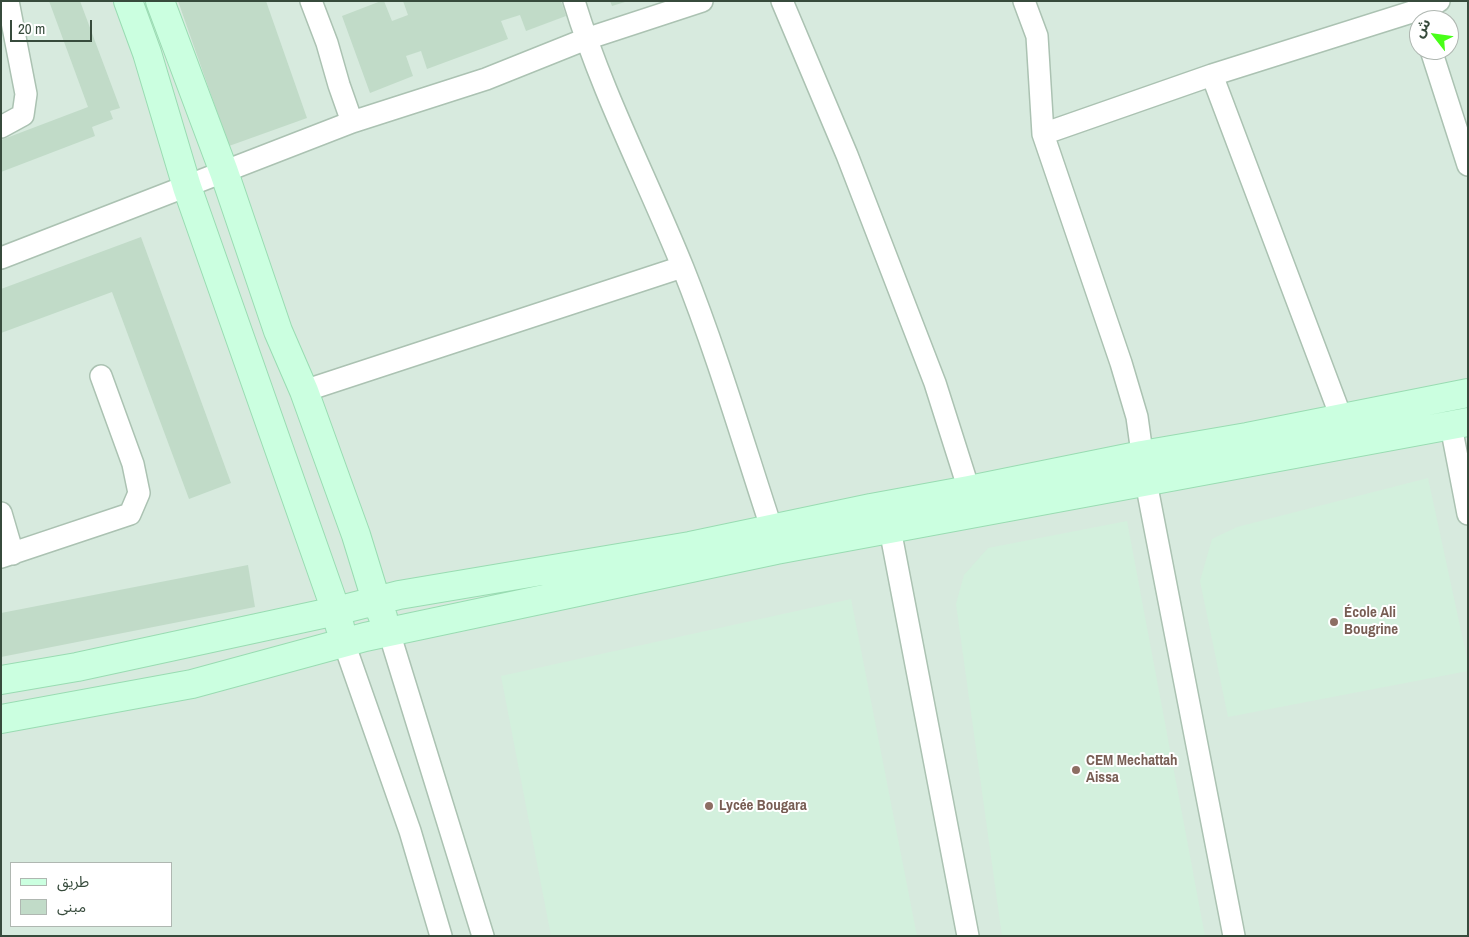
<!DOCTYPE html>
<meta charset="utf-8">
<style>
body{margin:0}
#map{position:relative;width:1469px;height:937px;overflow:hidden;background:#eaf6ee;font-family:"Archivo Narrow","Noto Sans Arabic",sans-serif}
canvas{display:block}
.frame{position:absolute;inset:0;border:2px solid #374b3c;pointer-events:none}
.legend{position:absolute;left:10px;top:862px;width:162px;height:65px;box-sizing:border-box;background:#fff;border:1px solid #afb7b1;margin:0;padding:6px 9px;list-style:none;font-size:15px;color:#374b3c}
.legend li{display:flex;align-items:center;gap:10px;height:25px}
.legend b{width:25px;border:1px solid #afb7b1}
.north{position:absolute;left:1409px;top:10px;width:50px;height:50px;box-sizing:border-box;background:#fff;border:1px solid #afb7b1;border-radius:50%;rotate:300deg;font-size:14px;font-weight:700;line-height:20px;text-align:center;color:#374b3c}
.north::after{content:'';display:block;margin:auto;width:18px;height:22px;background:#48ff18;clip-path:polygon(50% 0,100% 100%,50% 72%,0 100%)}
.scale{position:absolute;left:10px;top:20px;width:82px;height:22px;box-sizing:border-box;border:2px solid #374b3c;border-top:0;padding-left:6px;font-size:15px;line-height:18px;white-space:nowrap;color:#374b3c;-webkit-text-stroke:4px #fff;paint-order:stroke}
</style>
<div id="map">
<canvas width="1469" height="937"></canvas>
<div class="frame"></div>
<ul class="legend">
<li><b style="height:6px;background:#cbffe0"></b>طريق</li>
<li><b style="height:14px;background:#c1dbc8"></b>مبنى</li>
</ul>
<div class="north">ش</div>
<div class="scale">20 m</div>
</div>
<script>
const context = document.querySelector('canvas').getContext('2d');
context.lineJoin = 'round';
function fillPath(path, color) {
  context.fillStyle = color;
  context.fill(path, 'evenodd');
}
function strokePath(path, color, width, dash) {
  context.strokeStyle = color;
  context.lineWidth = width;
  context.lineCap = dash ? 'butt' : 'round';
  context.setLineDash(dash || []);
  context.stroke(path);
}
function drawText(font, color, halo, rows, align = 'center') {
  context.font = font + ' "Archivo Narrow",sans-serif';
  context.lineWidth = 4;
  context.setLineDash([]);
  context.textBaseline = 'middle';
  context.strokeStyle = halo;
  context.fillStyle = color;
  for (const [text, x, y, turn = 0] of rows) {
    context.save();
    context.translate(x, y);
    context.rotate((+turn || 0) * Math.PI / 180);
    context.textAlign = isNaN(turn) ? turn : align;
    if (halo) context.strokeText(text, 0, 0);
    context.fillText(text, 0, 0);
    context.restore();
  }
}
const residential = new Path2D(`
 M1,1h1467v935h-1467zM1419,20h30v30h-30zM11,863h160v63h-160z`);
const education = new Path2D(`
 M1428,478l40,185v8l-240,46 -28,-136 12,-42 25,-12z
 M1127,521l78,415h-203l-46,-332 8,-29 24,-27z
 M851,599l66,337h-366l-50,-260z`);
const building = new Path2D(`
 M49,1h31l40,107 -10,3 3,8 -21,8 3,9 -94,36v-32l87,-33z
 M178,1h88l41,117 -78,28z
 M381,1h3l8,20 16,-6 -5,-14h158l5,15 -40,15 -6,-16 -19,6 7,18 -81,30 -6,-18 -15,5 7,20 -43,17 -28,-77z
 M610,1h15v1l-13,4z
 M141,237l90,246 -42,16 -77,-207 -111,41v-44z
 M248,565l7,42 -254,50v-44z`);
const street = new Path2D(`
 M311,1l16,42 12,42 13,37
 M574,1c28,92 73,178 109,267 34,85 60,174 89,262l2,13
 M782,1l65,154 88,228 34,107
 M1024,1l13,35 6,98 78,229 16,54 9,65 88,454
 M1431,50l37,115
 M1212,75l129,342
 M1,127l22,-12 3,-21 -18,-93
 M1043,134l169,-59 206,-65 21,-9
 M1,258l351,-136 134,-43 100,-40 116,-38
 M304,391l378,-124
 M1451,426l17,88
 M1,513l12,41
 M890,529l78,407
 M1,557l129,-43 9,-21 -6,-29 -32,-88
 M389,632l94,304
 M344,643l66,188 31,105`);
const secondary = new Path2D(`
 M128,1l19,52 40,134 149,424 4,16
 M160,1l64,171 54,159 26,60 52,144 20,65 7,17
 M1,680l76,-13 259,-56 63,-16 291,-49 181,-38 98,-18 173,-35 105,-18 221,-44
 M1,719l191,-35 173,-47 411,-87 692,-128`);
const markers = [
 [1334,622,5,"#8d6e63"],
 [1076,770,5,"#8d6e63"],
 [709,806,5,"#8d6e63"]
];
const educationNames = [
 ["École Ali",1344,613],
 ["Bougrine",1344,630],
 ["CEM Mechattah",1086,761],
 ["Aissa",1086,778],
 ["Lycée Bougara",719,806]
];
fillPath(residential, '#d7eade');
fillPath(education, '#d3f0dd');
fillPath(building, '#c1dbc8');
strokePath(street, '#abc2b2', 24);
strokePath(secondary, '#99dcb2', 30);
strokePath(street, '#fff', 21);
strokePath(secondary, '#cbffe0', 28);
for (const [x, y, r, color] of markers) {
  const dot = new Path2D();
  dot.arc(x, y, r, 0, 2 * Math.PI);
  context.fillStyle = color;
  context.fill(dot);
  strokePath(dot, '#fff', 2);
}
drawText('bold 15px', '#785e54', '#fff', educationNames, 'left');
</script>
